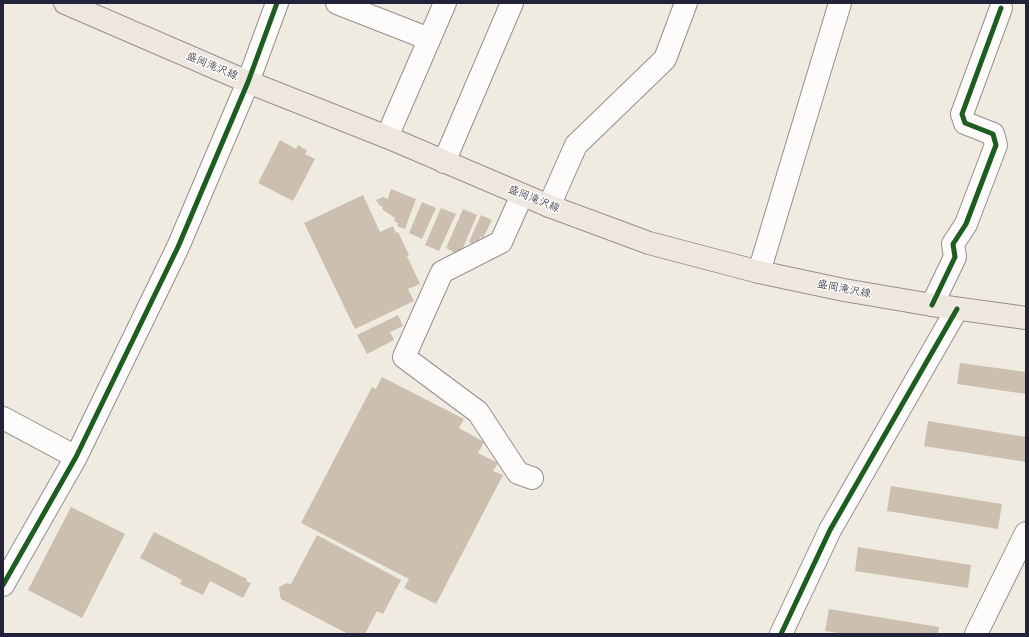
<!DOCTYPE html>
<meta charset="utf-8">
<style>
body{margin:0}
#map{position:relative;width:1029px;height:637px;overflow:hidden;background:#f0ebe1;font-family:Delius,sans-serif}
canvas{display:block}
.frame{position:absolute;inset:0;border:4px solid #22223b;pointer-events:none}
</style>
<div id="map">
<canvas width="1029" height="637"></canvas>
<div class="frame"></div>
</div>
<script>
const context = document.querySelector('canvas').getContext('2d');
context.lineJoin = 'round';
function fillPath(path, color) {
  context.fillStyle = color;
  context.fill(path, 'evenodd');
}
function strokePath(path, color, width, dash) {
  context.strokeStyle = color;
  context.lineWidth = width;
  context.lineCap = dash ? 'butt' : 'round';
  context.setLineDash(dash || []);
  context.stroke(path);
}
function drawText(font, color, halo, rows, align = 'center') {
  context.font = font + ' Delius,"Klee One",sans-serif';
  context.lineWidth = 3;
  context.setLineDash([]);
  context.textBaseline = 'middle';
  context.strokeStyle = halo;
  context.fillStyle = color;
  for (const [text, x, y, turn = 0] of rows) {
    context.save();
    context.translate(x, y);
    context.rotate((+turn || 0) * Math.PI / 180);
    context.textAlign = isNaN(turn) ? turn : align;
    if (halo) context.strokeText(text, 0, 0);
    context.fillText(text, 0, 0);
    context.restore();
  }
}
const building = new Path2D(`
 M280,140l16,9 2,-4 9,5 -2,4 10,5 -22,42 -35,-18z
 M391,189l25,10 -11,30 -8,-3 1,-3 -4,-2 1,-3 -13,-9 1,-2 -4,-2 -3,-5 7,-3 5,2z
 M363,195l17,37 13,-6 3,7 2,-1 11,23 -2,1 13,28 -12,5 6,12 -59,28 -51,-106z
 M422,202l14,6 -14,31 -13,-6z
 M441,208l15,6 -17,37 -14,-6z
 M463,209l14,6 -17,40 -14,-7z
 M481,215l11,5 -9,18 -3,-1 -2,6 -3,-2 -2,3 -4,-2z
 M398,315l5,11 -13,6 4,8 -27,14 -10,-19z
 M960,363l66,9v22l-69,-10z
 M382,377l82,42 -5,9 25,14 -6,11 20,10 -5,8 10,4 -67,129 -32,-16 5,-9 -108,-56 71,-136 4,2z
 M928,421l98,16v25l-102,-16z
 M891,486l111,18 -4,25 -111,-18z
 M71,507l54,27 -43,84 -54,-28z
 M154,532l93,47 -1,2 5,2 -8,15 -33,-17 -7,14 -23,-11 2,-4 -42,-22z
 M317,535l84,45 -18,34 -6,-3 -12,23h-17l-67,-35 -1,-3 -1,-9 8,-4 4,1z
 M858,547l113,18 -3,23 -113,-17z
 M829,609l110,18 -1,7h-94l-19,-3z`);
const minor = new Path2D(`
 M337,3l92,36
 M387,137l58,-134
 M444,162l68,-159
 M522,195l-21,47 -59,30 -38,85 74,55 40,61 14,5
 M549,206l27,-61 89,-86 21,-56
 M759,272l81,-269
 M932,305l23,-48 -2,-13 13,-20 30,-79 -3,-11 -28,-11 -3,-9 39,-106
 M3,418l73,39
 M3,585l73,-128 102,-210 70,-165 29,-79
 M781,634l49,-104 127,-221
 M976,634l50,-101`);
const major = new Path2D(`
 M65,3l183,79 139,55 162,69 100,37 110,29 85,18 88,15 94,13`);
const cycleway = new Path2D(`
 M932,305l23,-48 -2,-13 13,-20 30,-79 -3,-11 -28,-11 -3,-9 39,-106
 M3,585l73,-128 102,-210 70,-165 29,-79
 M781,634l49,-104 127,-221`);
const streetNames = [
 ["盛岡滝沢線",212,66,23],
 ["盛岡滝沢線",534,199,22],
 ["盛岡滝沢線",844,289,11]
];
fillPath(building, '#cdbfb0');
strokePath(minor, '#939090', 24);
strokePath(major, '#939090', 24);
strokePath(minor, '#fdfcfa', 22);
strokePath(major, '#eee7df', 22);
strokePath(cycleway, '#1b5e20', 5);
drawText('11px', '#22223b', '#fdfcf7', streetNames);
</script>
